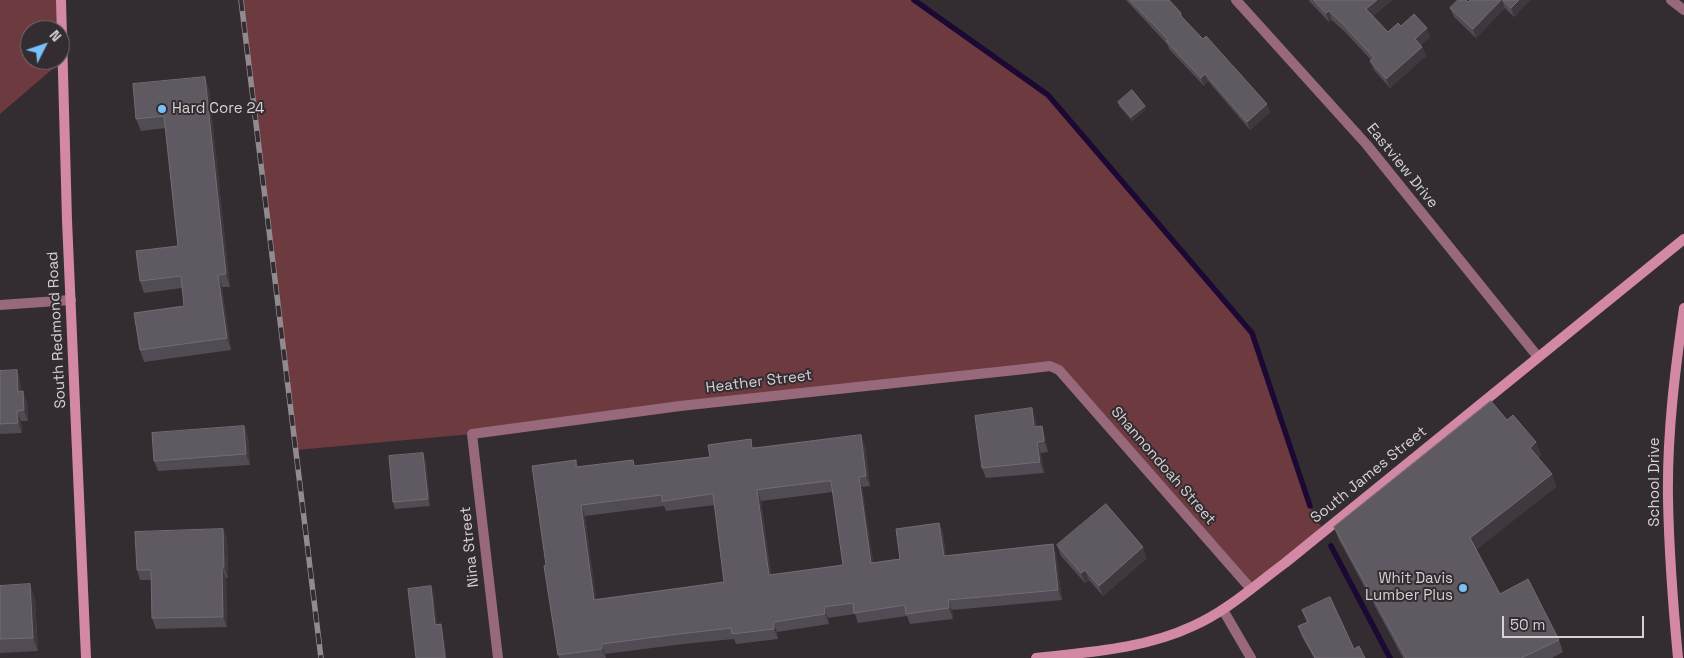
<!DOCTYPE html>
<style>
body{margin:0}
#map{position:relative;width:1684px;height:658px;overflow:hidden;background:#332c31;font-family:"Space Grotesk",sans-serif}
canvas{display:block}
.north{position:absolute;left:20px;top:20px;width:50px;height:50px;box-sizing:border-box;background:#332c31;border:1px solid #746e72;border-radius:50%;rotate:49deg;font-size:14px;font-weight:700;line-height:20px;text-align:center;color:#d5d1d4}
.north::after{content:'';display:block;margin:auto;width:18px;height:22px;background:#79bff8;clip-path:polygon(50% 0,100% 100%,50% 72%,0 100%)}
.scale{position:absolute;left:1502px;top:616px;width:142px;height:22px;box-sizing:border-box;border:2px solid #d5d1d4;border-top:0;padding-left:6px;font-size:15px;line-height:18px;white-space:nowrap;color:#d5d1d4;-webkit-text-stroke:4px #332c31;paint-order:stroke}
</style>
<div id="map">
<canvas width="1684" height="658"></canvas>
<div class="north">N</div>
<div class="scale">50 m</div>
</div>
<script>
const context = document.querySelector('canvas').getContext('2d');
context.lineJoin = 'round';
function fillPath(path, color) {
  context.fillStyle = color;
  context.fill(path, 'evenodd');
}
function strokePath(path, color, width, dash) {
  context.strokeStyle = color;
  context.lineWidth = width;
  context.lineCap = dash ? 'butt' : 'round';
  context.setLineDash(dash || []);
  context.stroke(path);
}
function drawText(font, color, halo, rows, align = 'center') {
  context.font = font + ' "Space Grotesk",sans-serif';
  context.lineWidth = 4;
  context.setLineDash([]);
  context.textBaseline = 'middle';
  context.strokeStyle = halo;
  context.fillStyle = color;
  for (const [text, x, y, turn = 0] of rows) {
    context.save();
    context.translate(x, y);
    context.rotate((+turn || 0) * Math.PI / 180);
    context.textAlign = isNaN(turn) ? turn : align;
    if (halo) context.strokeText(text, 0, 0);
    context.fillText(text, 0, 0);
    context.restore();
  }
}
const green = new Path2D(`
 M0,0h60l3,60 -63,54zM30,30h30v30h-30z
 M241,0h673l134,95 204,238 56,170 16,29 -73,57 -201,-223 -578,68 -176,16z`);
const stream = new Path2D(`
 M914,0l134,95 204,238 58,173
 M1331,546l59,112`);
const street = new Path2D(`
 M1236,0l131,145 171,212
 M1671,0l13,10
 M0,305l71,-5
 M1223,610l28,48
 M498,658l-26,-224 208,-28 345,-37 25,-3 9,4 192,219`);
const secondary = new Path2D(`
 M61,0l6,220 19,438
 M1036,658c53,-6 108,-9 157,-32 34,-15 62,-41 92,-63l399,-324
 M1678,658c-5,-53 -9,-107 -10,-160 -1,-64 7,-128 16,-190`);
const rail = new Path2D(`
 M241,0l80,658`);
const wall = new Path2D(`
 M1126,0h43l12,13 2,5 87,94 -20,18 -42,-49 -4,5 -35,-37 -2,-5z
 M1309,0h83l-19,16 15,16 13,-6 29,11 -9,8 1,2 4,9 -36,32 -16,-18 -4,-9 1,-1 -25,-27 -14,-13 -3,2 -19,-20z
 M1470,0h60l-16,17 -9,-9 -29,30 -22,-21 -4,-9 18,-6z
 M209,89l21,198h-8l9,63 -87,12 -4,-12 44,-44 -2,-18 -38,5 -4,-12 38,-35 -12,-118 -25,3 -5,-12z
 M1118,102l28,7 -14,12 -13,-15z
 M17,370l3,10 1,11h2l4,11 1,19h-7l1,12 -22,1v-63z
 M1035,418l2,9 5,-1 3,11 3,15 -7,1 3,20 -58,5 -4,-10z
 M1507,420l34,35 -3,3 14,16 4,13 -80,62 24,45 59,46 4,12 -11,6h-149l-64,-118 -5,-13z
 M244,426l4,11 2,28 -92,6 -4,-10z
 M865,445l5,41 -8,1 11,76 27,-4 39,-36 4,10 3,23 107,-12 3,10 6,46 -110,10 1,9 -43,5 -3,-8 -49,7 -3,-9 -27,4 1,6 -52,8 1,7 -42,5 -2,-5 -51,5 -78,10 1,4h-47l-1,-3 -12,-90 30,-105 2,7 55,-7 2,6 75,-9 44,-10zM833,492l10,73 -72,10 -10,-74zM715,505l9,77 -128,17 -11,-83 79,-10 2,5z
 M426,460l4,46 -35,3 -2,-7z
 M223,529l4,10 1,39h-2l1,49 -71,2 -4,-11 -1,-38h-11l-3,-10z
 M1057,545l90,13 -44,38 -14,-16 -4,3 -24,-27z
 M0,586l35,12 3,53 -38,2z
 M1302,610l52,39 11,9h-51l-12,-21 -4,-11 9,-4z`);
const shadedWall = new Path2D(`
 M1377,0h15l-22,18 -4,-9z
 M1501,0h1l3,8 -29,30 -3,-9z
 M1519,0h11l-16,17 -3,-9z
 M1329,11l3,9 -3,2 -3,-9z
 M1427,28l3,9 -12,11 -3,-9z
 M1422,47l4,9 -36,32 -4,-9z
 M1205,74l3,7 -4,5 -3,-8z
 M205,77l4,12 21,198 -4,-13z
 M1267,104l3,8 -20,18 -3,-8z
 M1145,106l1,3 -14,12 -1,-4z
 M218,275l4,12 9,63 -4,-12z
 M17,370l3,10 2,22 -4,-10z
 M23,391l4,11 1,19 -4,-11z
 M1032,408l3,10 3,20 -4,-11z
 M17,411l4,10 1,12 -4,-10z
 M244,426l4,11 2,28 -4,-11z
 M1042,426l3,11 3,15 -4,-11z
 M861,435l4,10 5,41 -4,-10z
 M1037,442l4,11 3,20 -4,-11z
 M1536,442l5,13 -6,6 -5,-13z
 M423,453l3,7 4,46 -2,-7z
 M1552,474l4,13 -81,64 -5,-13z
 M859,477l3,10 13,86 -4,-10z
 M757,490l4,11 11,85 -3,-11z
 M581,505l4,11 13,94 -4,-10z
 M939,523l4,10 4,33 -3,-10z
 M223,529l4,10 1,39 -4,-11z
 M1053,544l3,10 6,46 -4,-10z
 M1143,547l4,11 -44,38 -4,-10z
 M222,567l4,11 1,49 -4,-10z
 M1085,570l4,10 -4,3 -4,-10z
 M30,584l5,14 3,53 -5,-13z
 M431,586l3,7 4,39 -3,-7z
 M948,600l4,10 1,9 -4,-11z
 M824,607l4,11 1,6 -4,-10z
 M774,622l3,10 1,7 -4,-10z
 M441,624l2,7 4,27h-2z
 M602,644l3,10 1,4 -4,-9z`);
const building = new Path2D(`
 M1130,0h39l12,13 -1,2 23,24 3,-3 61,68 -20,18 -42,-48 -4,4 -35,-37 2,-1z
 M1314,0h63l-11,9 22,23 10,-9 3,3 13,-12 13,14 -12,11 7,8 -36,32 -16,-18 4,-3 -31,-34 -14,-13 -3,2z
 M1458,0h8l2,2 2,-2h31l-28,29 -23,-21z
 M1503,0h16l-8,8z
 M205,77l21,197 -8,1 9,63 -87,12 -6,-37 50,-7 -3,-30 -41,5 -4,-30 42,-5 -14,-130 -28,3 -3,-35z
 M1132,90l13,16 -14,11 -13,-15z
 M17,370l1,22 5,-1 1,19 -7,1 1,12 -18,1v-53z
 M1491,401l16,19 6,-5 23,27 -6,6 22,26 -82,64 30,56 28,-15 31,61 -38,18h-115l-72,-131z
 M1032,408l2,19 8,-1 2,15 -7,1 3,20 -58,6 -7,-52z
 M244,426l2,28 -92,7 -2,-28z
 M861,435l5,41 -7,1 12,86 29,-4 -4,-30 43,-6 5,33 109,-12 5,46 -110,10 1,8 -43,6 -1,-9 -51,8 -1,-10 -29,4 1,7 -51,8v7l-42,5 -1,-6 -52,6 -77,10v5l-44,6 -14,-89 2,-1 -14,-99 44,-6v7l57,-7 1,6 76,-9 -2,-12 43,-6 1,9zM831,481l12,84 -74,10 -12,-85zM713,494l11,88 -130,18 -13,-95 81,-10v6z
 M423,453l5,46 -35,3 -4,-46z
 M1106,504l37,43 -44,39 -14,-16 -4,3 -24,-28z
 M223,529l1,38h-2l1,50 -71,1 -1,-48h-14l-2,-38z
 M30,584l3,54 -33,1v-53z
 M431,586l4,39 6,-1 4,34h-29l-8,-69z
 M1330,597l24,52 5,-3 6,12h-50l-17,-32 10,-4 -6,-12z`);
const markers = [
 [162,109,5,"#79bff8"],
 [1463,588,5,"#79bff8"]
];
const poiNames = [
 ["Hard Core 24",172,109],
 ["Whit Davis",1453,579,"right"],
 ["Lumber Plus",1453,596,"right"]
];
const streetNames = [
 ["Eastview Drive",1402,166,51],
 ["South Redmond Road",57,330,-93],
 ["Heather Street",759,382,-7],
 ["Shannondoah Street",1163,466,49],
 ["South James Street",1369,475,-39],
 ["School Drive",1655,482,-90],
 ["Nina Street",470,547,-96]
];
fillPath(green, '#6d3a3f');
strokePath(stream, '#1b0833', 5.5);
strokePath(street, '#97697a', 10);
strokePath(secondary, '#d389a5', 10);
strokePath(rail, '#918b8f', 5.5);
strokePath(rail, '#332c31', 4, [11]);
fillPath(wall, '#514c53');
fillPath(shadedWall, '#3f393f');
fillPath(building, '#5f5a61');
strokePath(building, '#726d73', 1);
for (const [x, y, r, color] of markers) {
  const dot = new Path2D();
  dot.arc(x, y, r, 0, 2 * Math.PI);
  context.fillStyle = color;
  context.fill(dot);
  strokePath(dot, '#332c31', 2);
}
drawText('15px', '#d5d1d4', '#332c31', poiNames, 'left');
drawText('15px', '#d5d1d4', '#332c31', streetNames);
</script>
